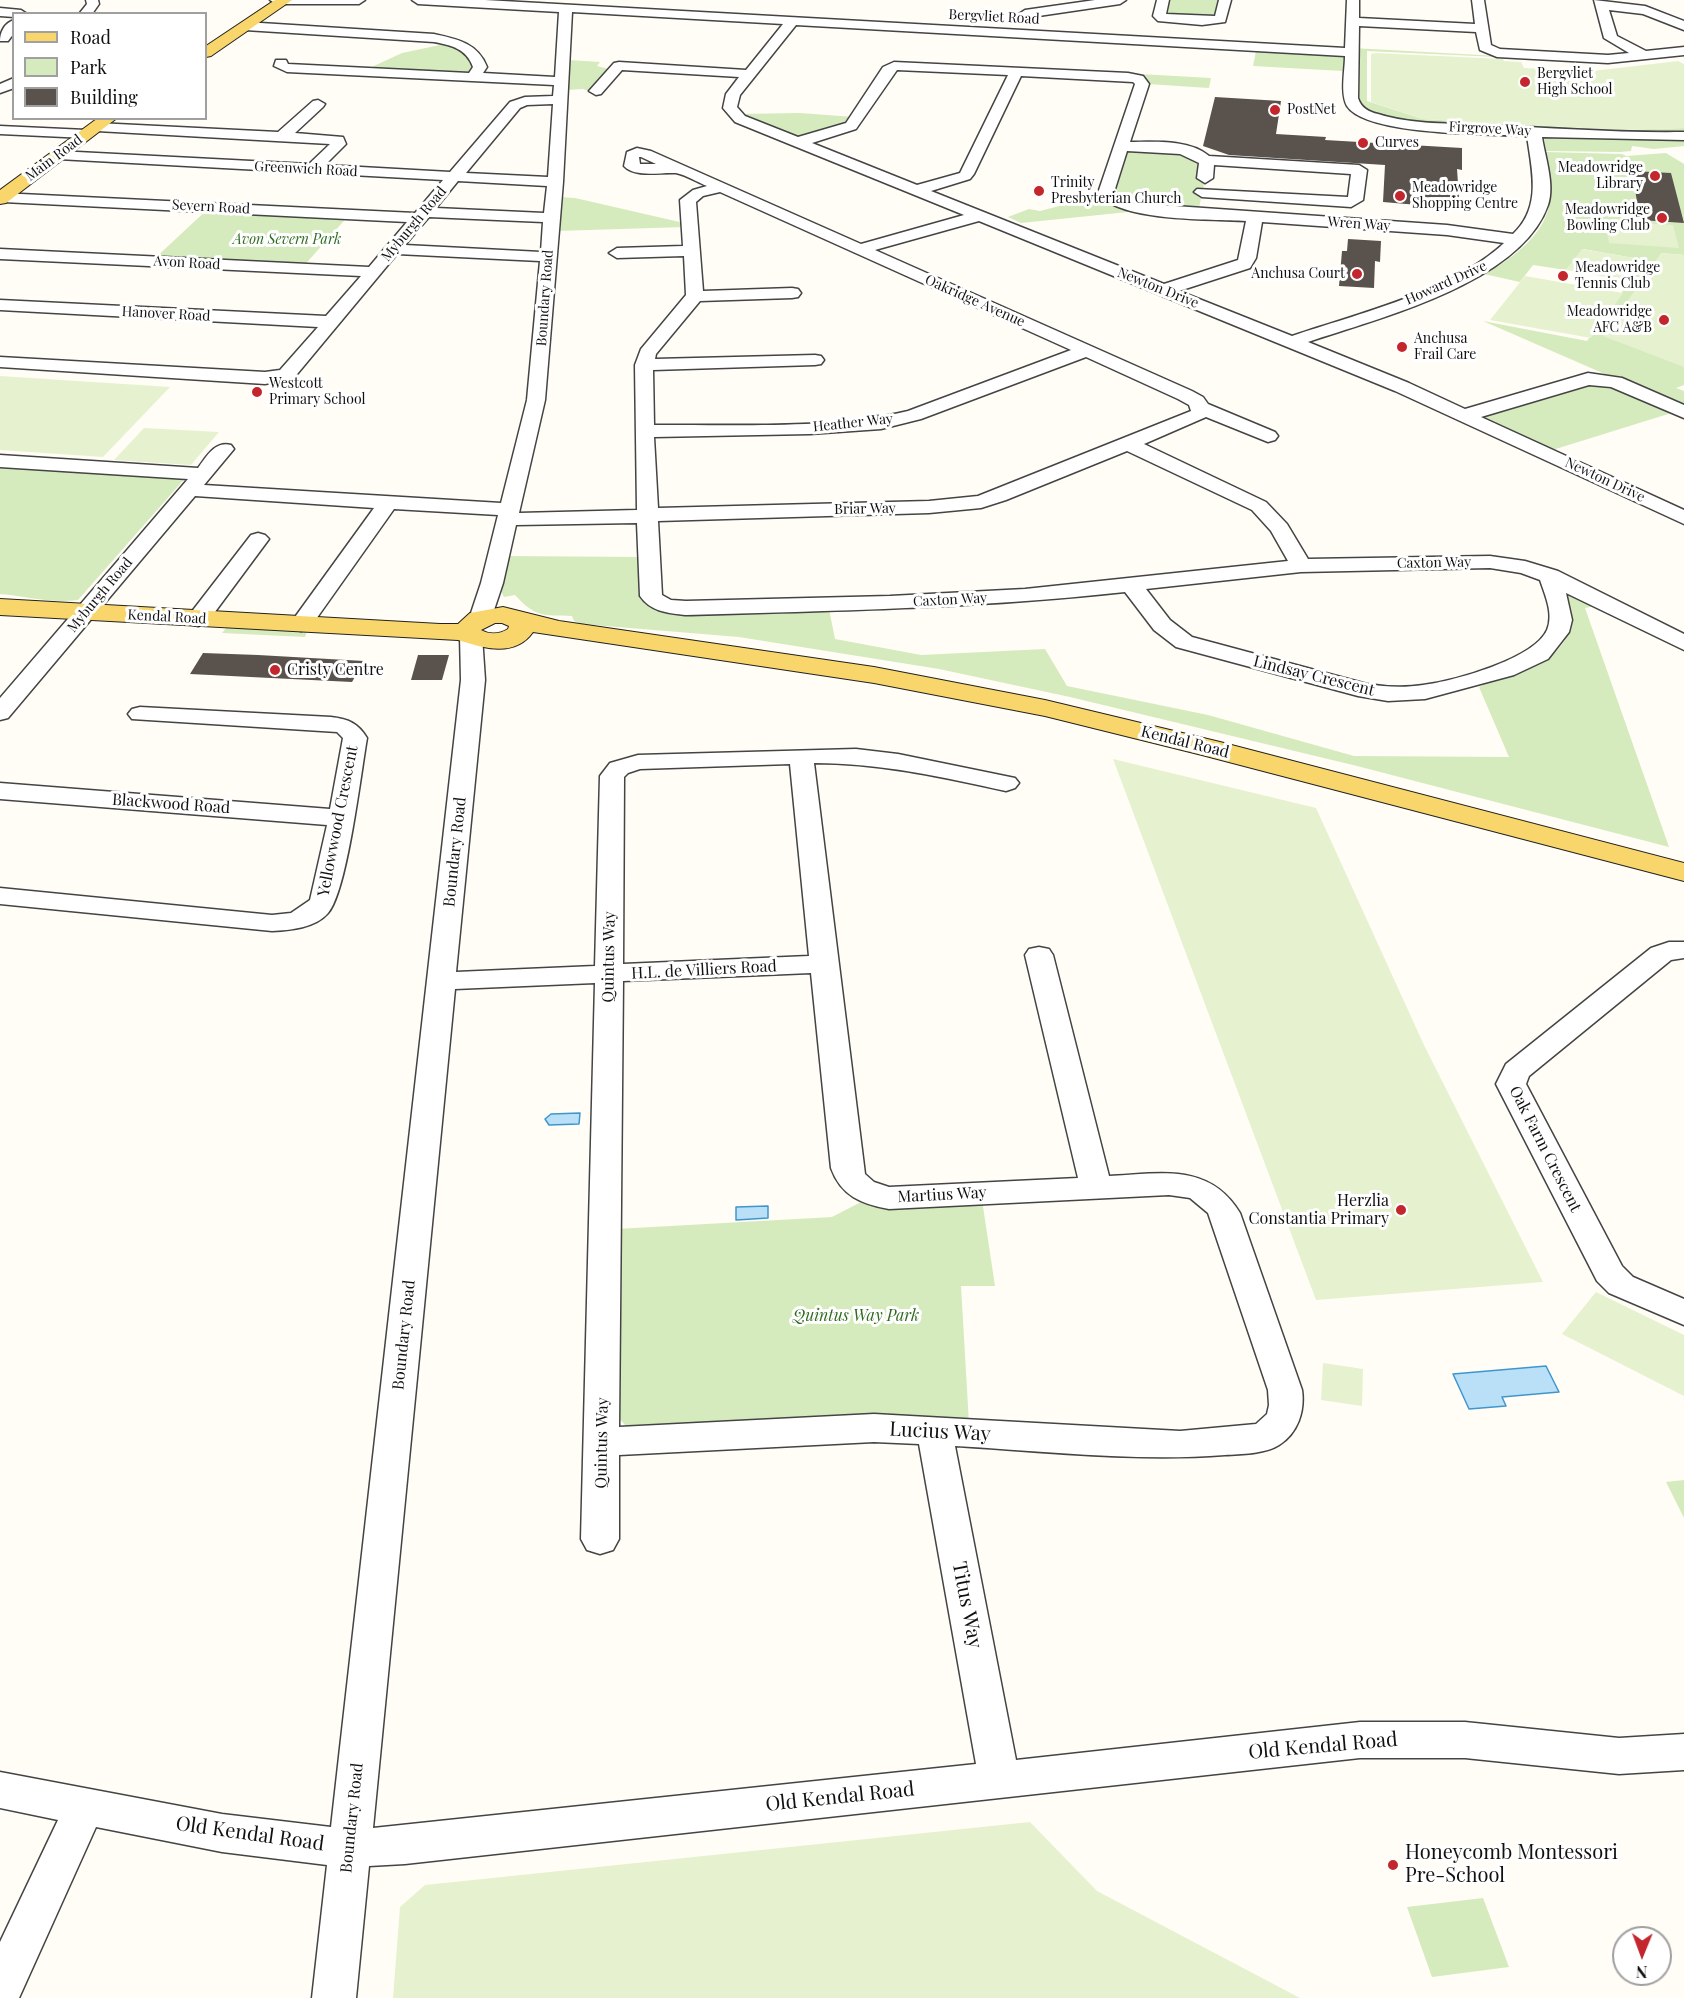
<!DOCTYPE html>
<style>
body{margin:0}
#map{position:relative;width:1684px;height:1998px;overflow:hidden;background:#fffdf5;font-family:"Playfair Display",serif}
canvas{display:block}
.legend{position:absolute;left:12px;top:12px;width:195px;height:108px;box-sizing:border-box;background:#fff;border:2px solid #a0a0a0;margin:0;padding:8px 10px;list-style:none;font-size:18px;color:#111}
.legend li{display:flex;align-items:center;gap:12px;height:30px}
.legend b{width:30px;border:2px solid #a0a0a0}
.north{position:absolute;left:1612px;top:1926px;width:60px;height:60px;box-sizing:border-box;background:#fff;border:2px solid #a0a0a0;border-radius:50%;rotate:181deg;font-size:16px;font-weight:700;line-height:24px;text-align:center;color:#111}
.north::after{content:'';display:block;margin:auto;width:21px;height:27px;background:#c4262e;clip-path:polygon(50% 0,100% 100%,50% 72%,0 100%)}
</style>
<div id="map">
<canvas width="1684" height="1998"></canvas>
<ul class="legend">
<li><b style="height:8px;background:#f9d66b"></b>Road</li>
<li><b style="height:16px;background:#d5ebbd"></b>Park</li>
<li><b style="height:16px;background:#5a524d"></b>Building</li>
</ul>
<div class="north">N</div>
</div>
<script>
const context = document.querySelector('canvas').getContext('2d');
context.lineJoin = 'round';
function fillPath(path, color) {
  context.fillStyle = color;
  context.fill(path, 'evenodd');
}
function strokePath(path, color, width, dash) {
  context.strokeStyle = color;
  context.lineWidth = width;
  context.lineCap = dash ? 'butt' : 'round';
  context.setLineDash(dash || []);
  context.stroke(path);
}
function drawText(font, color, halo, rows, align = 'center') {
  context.font = font + ' "Playfair Display",serif';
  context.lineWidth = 6;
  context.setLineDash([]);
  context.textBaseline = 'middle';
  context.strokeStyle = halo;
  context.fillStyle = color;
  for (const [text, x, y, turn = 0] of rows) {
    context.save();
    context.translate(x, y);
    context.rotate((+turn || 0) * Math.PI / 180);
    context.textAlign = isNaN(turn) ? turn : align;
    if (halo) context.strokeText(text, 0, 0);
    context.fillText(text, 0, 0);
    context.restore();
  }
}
const green = new Path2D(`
 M1163,0h62l-3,16 -60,2z
 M454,42l22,14 -3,21 -112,-5 41,-19z
 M1353,48l253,14 -239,-11v50l56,18 197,11 64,-2v8l-271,-11 -55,-15z
 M1263,49l73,5 8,2 -1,15 -90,-5 3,-15z
 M568,60l32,2 -3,4 12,3 -17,23 -9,-3 -16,1z
 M1139,74l72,4 -2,10 -61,-4 -1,-4 -9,-4z
 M800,113l54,4 -5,7 -45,13 -10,-1 -53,-22z
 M1544,137l140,2v7l-30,3 -22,-3 -1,5 -11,1 -74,-1z
 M1122,146l57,3 29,16 -10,48 -57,-4 -32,-12z
 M1546,152l76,2 4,2 40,-3 18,11v91l-23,-2 23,114v18l-8,3 8,3v17l-78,-31 1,-2 -124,-54 104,20 58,-81 -62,-11 -17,21 -33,-5 -13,17 -36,-8c28,-15 63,-40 66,-75 1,-15 -4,-31 -4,-47z
 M1102,195l29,14 -3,3 -107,11 -13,-6 21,-8 11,2z
 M559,197l16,1 109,25 1,4 -129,4z
 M210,207l140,7 -49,55 -149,-8z
 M1588,379l93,31 -135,42 -80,-37z
 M0,464l187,12 -109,124c-27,4 -51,-4 -78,-6z
 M507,556l133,1 8,45 181,7 6,30 86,16 124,-6 22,37 141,29 146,41 155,1 -30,-70c33,-17 93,-22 92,-72 0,-7 -4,-15 -5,-22l34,12 -15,3 84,239 -312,-81 -287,-69 -131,-28 -200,-32 -158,-13 -7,-3 -2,-5c-29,-1 -36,2 -57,-21l-11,2c-7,-11 0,-28 3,-41z
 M226,628l81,3 -2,6 -83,-4z
 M982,1200l13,86h-34l8,138 -335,5 -8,-3 -10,-11v-186l216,-12 31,-16z
 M1684,1480v38l-18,-36z
 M1483,1898l26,69 -77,10 -25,-70z`);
const pitch = new Path2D(`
 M1375,53l128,6 1,2 17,1 3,6 27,1 2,4 14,1 111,-13 6,3v64l-64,2 -197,-11 -52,-17v-48z
 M1605,221l68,4 6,23 -70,-5z
 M1582,249l63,11 -15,21 -64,-11z
 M1661,253l23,2v112l-81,-31z
 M1525,276l98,17 -32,45 -101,-18z
 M0,376l170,11 -67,70 -103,-7z
 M144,428l75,4 -28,33 -77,-5z
 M1113,759l203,49 107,235 120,239 -227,18z
 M1596,1292l88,43v61l-122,-62z
 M1323,1363l40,6 -1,37 -41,-6z
 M1030,1822l67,69 203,107h-907l7,-91 25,-22z`);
const water = new Path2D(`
 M580,1113l-1,11 -30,1 -4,-6 6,-5z
 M768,1206v12l-32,2v-13z
 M1546,1366l13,26 -57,5 4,9 -37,3 -16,-35z`);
const building = new Path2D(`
 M1215,97l66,4 -5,33 50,3 -1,3 137,8v22l-5,-1 2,29 -42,-1 1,8 -35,-3 2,-37 -156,-10 -26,-9z
 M1632,171l39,2 13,50 -44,-3z
 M1348,239l33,2 -1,21 -5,-1 -1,27 -35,-2 3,-35h5z
 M203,653l55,2 106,6 -12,21 -162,-8z
 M418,655h31l-7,25h-31z`);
const minor = new Path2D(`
 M86,0h12l1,4 -7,10h-13l8,-10z
 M270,0h95l-6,4h-83z
 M412,0h73l860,48 2,-48h12v18l116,6 -3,-24h12l7,45 9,4 108,6 21,-2 -25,-15 -10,-38 51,6 39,15v9l-41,-16 -34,-4 8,26 29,15 38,-4v8l-76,8 -111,-6 -17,-7 -4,-18 -117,-6 -1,72c3,10 11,14 20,16 35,11 73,9 109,11 66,3 131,8 197,7v8l-142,-3c3,20 13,48 6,68 -27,78 -169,113 -240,137l101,41 56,26 123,-36 34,5 62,27v13l-73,-31 -22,-2 -108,32 203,93v14l-289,-133 -416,-170 -104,29 317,141 11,6 5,7 67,28 3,4 -3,4 -7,2 -62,-25 -62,27 122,58 21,22 21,35 182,-3 35,5 33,10 126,63v16l-118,-57 6,27 -3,12 -21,27 -34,16 -89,24 -37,2 -30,-5 -182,-49 -22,-17 -29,-38c-146,16 -292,19 -439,23 -18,-2 -35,-3 -46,-19l-3,-73 -121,2 -13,58 -12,36 -3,5 -8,2 -8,-2 -3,-5 12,-36 17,-68 -104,-6 -85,120 -8,2 -8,-2 -3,-5 84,-116 -179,-12 -187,222 -8,2v-22l188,-219 -188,-12v-12l198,13c9,-12 17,-27 33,-23l3,4 -30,36 297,18 26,-103 13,-139 -143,-7 -104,125 -28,5 -265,-17v-10l265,15 15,-2 38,-43 -318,-17v-10l326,16 35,-40 -361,-17v-10l369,18 38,-45 -404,-20 -3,-1v-8l415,20 28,-33 -385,-21 -7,-4 7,-4 251,13 21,-20 -233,-13 -7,-4 7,-4 181,9 35,-31 5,-1 7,4 -2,3 -28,26 48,4 3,7 -21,21 125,7 60,-70 15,-5 28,-1 1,-11 -267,-13 -13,-6 2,-6h10l2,4 181,9 4,-6c-6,-18 -22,-22 -39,-25l-189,-12 -6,-4 6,-4 189,12c23,5 44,9 53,33l-4,6 72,4 4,-65 -141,-8zM572,12l211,12 -37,46 -127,-8 -5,1 -25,28 7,4 5,-1 21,-24 117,7 -13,17 -3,14 12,14 229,93 -103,29 -210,-93 -14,-3 -10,4 -3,14c11,12 36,6 52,7 10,2 21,9 31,13l-14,4 -13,10 3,46 -66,2 -8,5 8,5 67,-2 2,39 -45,54 -6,16 2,145 -118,3 26,-113 18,-218zM796,25l549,31c0,14 -5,37 2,50 19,30 145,28 180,30 5,35 15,71 -14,98l-66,-9 -315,-22 -18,-11 13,-41 53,3 19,9 -2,15 8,5 8,-5 1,-13 137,9 -3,23 -151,-8 -3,3 8,5 149,10 12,-7 4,-30 -8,-5 -150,-9c-20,-17 -55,-14 -79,-14l19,-58 -6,-8 -15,-3 -234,-11 -11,5 -37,56 -48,14 -53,-21 -8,-9 3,-12zM897,70l111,5 -48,98 -43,12 -105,-42 44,-14zM1021,76l112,6 2,2 -37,109c21,29 113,26 148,28l-8,39 -74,24 -233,-93 39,-12 4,-5zM553,104l-5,73 -82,-4 54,-65 7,-3zM639,157h2l15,7h-16zM458,181l89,5 -3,27 -108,-5zM720,192l351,158 -163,61c-79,19 -173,13 -254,14l-1,-55 162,-5 6,-1 3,-4 -3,-4 -6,-1 -160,4 1,-5 44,-53 92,-3 6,-1 3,-4 -3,-4 -6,-1 -89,3 -7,-89 7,-6zM429,217l114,5 -2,30 -136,-7zM1262,222l185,13 57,8c-51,48 -147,71 -212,93l-113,-45 71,-23 6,-10zM1086,357l92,42 11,6 2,6 -213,85 -49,5 -271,7 -4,-71 156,-3 71,-5 40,-10zM1127,451l125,59 19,21 17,30 -263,28 -135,7 -204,5 -15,-1 -9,-5 -4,-74 271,-8 52,-5 25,-8zM1490,568l31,5 19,7c5,15 14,34 7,50 -13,29 -93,51 -124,55 -19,3 -37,2 -56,-1l-175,-47 -22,-17 -24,-31 155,-17z
 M1095,0h31l-6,4 -95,14 -6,-4 6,-4z
 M1157,0h12l-3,14 49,2 4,-16h12l-6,22 -23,3 -44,-4 -5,-5z
 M0,8l21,2 6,4h-13v3l-14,-1z
 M14,20v13l-6,8h-8c0,-8 4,-18 14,-21z
 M14,78v10l-14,5v-9z
 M0,126l86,4 7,4 -7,4 -86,-4z
 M258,533l7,2 4,4 -63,85 -8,2 -8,-2 -3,-5 3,-5 61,-79z
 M471,629l8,2 3,5 3,44 -29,292 139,-6 5,-190 10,-13 28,-8 218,-6 42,5 117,24 4,5 -4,5 -9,3c-64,-14 -126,-28 -192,-28l51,411 9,8 15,5 189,-9 -53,-223 4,-6 10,-2 10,2 4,6 56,221c51,-2 100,-14 131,37l62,177c3,21 -4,43 -23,55 -14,9 -38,9 -54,10 -89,7 -181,-4 -270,-9l61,314 344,-38h105l154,16 65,-4v36l-65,4 -154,-16h-105l-955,106 -36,2 -13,132h-44l15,-133 -105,-13 -126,-25 -77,171h-19v-56l58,-122 -58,-12v-36l222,42 109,13 130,-1147 -1,-44 3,-5zM790,764l19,192 -186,8 1,-187 4,-4 12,-4zM811,973l20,195c10,28 31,36 58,41l280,-14 21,3 18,15 60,177 1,15 -2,9 -11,10 -76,7 -306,-17 -255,13 4,-446zM595,983l-14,556 6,11 13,4 13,-4 6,-11v-84l255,-13 45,2 57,320 -603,64 82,-839z
 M140,707l191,10c17,2 27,6 36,21 -6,34 -20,154 -39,175 -13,15 -37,17 -56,18l-272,-27v-16l272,27 19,-2 19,-13 17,-75 -327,-26v-16l330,26 13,-71 -6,-6 -205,-13 -4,-5 4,-5z
 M1669,942h15v16l-13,2 -142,116 -3,8 96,182 11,11 51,22v26l-75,-32 -12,-12 -101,-197 10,-20 145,-116z`);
const major = new Path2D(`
 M275,0h17l-81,56 -5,1v-11z
 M98,118h19l-111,85 -6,1v-14z
 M0,599l440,25h18l12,-11 33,-6 56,14 315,46 171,33 175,42 464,121v18l-482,-126 -157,-39 -171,-33 -341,-51c-18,26 -50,16 -75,8l-458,-25zM495,623h7l7,3 -1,3c-8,5 -18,6 -27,1z`);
const markers = [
 [1525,82,6,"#c4262e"],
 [1275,110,6,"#c4262e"],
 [1363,143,6,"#c4262e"],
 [1655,176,6,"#c4262e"],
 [1039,191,6,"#c4262e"],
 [1400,196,6,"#c4262e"],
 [1662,218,6,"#c4262e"],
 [1357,274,6,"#c4262e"],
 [1563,276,6,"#c4262e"],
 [1664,320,6,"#c4262e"],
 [1402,347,6,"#c4262e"],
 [257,392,6,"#c4262e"],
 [275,670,6,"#c4262e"],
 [1401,1210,6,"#c4262e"],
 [1393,1865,6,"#c4262e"]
];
const farStreetnames = [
 ["Bergvliet Road",994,17,3],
 ["Firgrove Way",1490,129,3],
 ["Main Road",54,158,-37],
 ["Greenwich Road",306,169,3],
 ["Severn Road",211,207,3],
 ["Myburgh Road",414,224,-50],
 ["Wren Way",1359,224,4],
 ["Avon Road",187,263,3],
 ["Howard Drive",1446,283,-24],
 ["Newton Drive",1158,288,22],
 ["Boundary Road",545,298,-86],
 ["Oakridge Avenue",975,301,24],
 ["Hanover Road",166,314,3],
 ["Heather Way",853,423,-6],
 ["Newton Drive",1605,480,25],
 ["Briar Way",865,509,-1],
 ["Caxton Way",1434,563,-1],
 ["Myburgh Road",100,595,-50],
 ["Caxton Way",950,600,-3],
 ["Kendal Road",167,617,3]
];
const farPoinames = [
 ["Bergvliet",1537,74],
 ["High School",1537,90],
 ["PostNet",1287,110],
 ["Curves",1375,143],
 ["Meadowridge",1643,168,"right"],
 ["Library",1643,184,"right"],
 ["Trinity",1051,183],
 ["Presbyterian Church",1051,199],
 ["Meadowridge",1412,188],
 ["Shopping Centre",1412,204],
 ["Meadowridge",1650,210,"right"],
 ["Bowling Club",1650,226,"right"],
 ["Meadowridge",1575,268],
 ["Tennis Club",1575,284],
 ["Anchusa Court",1345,274,"right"],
 ["Meadowridge",1652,312,"right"],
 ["AFC A&B",1652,328,"right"],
 ["Anchusa",1414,339],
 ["Frail Care",1414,355],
 ["Westcott",269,384],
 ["Primary School",269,400]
];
const farParknames = [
 ["Avon Severn Park",287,240]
];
const poiNames = [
 ["Cristy Centre",287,670],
 ["Herzlia",1389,1201,"right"],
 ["Constantia Primary",1389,1219,"right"]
];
const streetNames = [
 ["Lindsay Crescent",1314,676,14],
 ["Kendal Road",1185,742,14],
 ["Blackwood Road",171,804,4],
 ["Yellowwood Crescent",338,821,-79],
 ["Boundary Road",455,852,-84],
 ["Quintus Way",609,957,-89],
 ["H.L. de Villiers Road",704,970,-3],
 ["Oak Farm Crescent",1545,1149,63],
 ["Martius Way",942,1195,-3],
 ["Boundary Road",404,1335,-84],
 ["Quintus Way",602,1443,-89],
 ["Boundary Road",352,1818,-84]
];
const parkNames = [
 ["Quintus Way Park",856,1316]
];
const nearStreetnames = [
 ["Lucius Way",940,1432,3],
 ["Titus Way",967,1605,79],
 ["Old Kendal Road",1323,1746,-5],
 ["Old Kendal Road",840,1797,-6],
 ["Old Kendal Road",250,1834,8]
];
const nearPoinames = [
 ["Honeycomb Montessori",1405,1853],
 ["Pre-School",1405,1876]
];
fillPath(green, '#d5ebbd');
fillPath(pitch, '#e6f2cf');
fillPath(water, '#b9e0f7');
strokePath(water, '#3f96cf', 1.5);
fillPath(building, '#5a524d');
strokePath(minor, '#444', 3);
strokePath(major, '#222', 2);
fillPath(minor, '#fff');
fillPath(major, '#f9d66b');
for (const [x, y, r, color] of markers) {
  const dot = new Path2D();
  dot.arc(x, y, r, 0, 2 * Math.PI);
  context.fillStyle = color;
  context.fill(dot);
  strokePath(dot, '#fff', 2);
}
drawText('14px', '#111', '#fff', farStreetnames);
drawText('14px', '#111', '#fff', farPoinames, 'left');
drawText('italic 14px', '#2f6b1f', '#fff', farParknames);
drawText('16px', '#111', '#fff', poiNames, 'left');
drawText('16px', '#111', '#fff', streetNames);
drawText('italic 16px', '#2f6b1f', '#fff', parkNames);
drawText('20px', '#111', '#fff', nearStreetnames);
drawText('20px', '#111', '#fff', nearPoinames, 'left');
</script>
